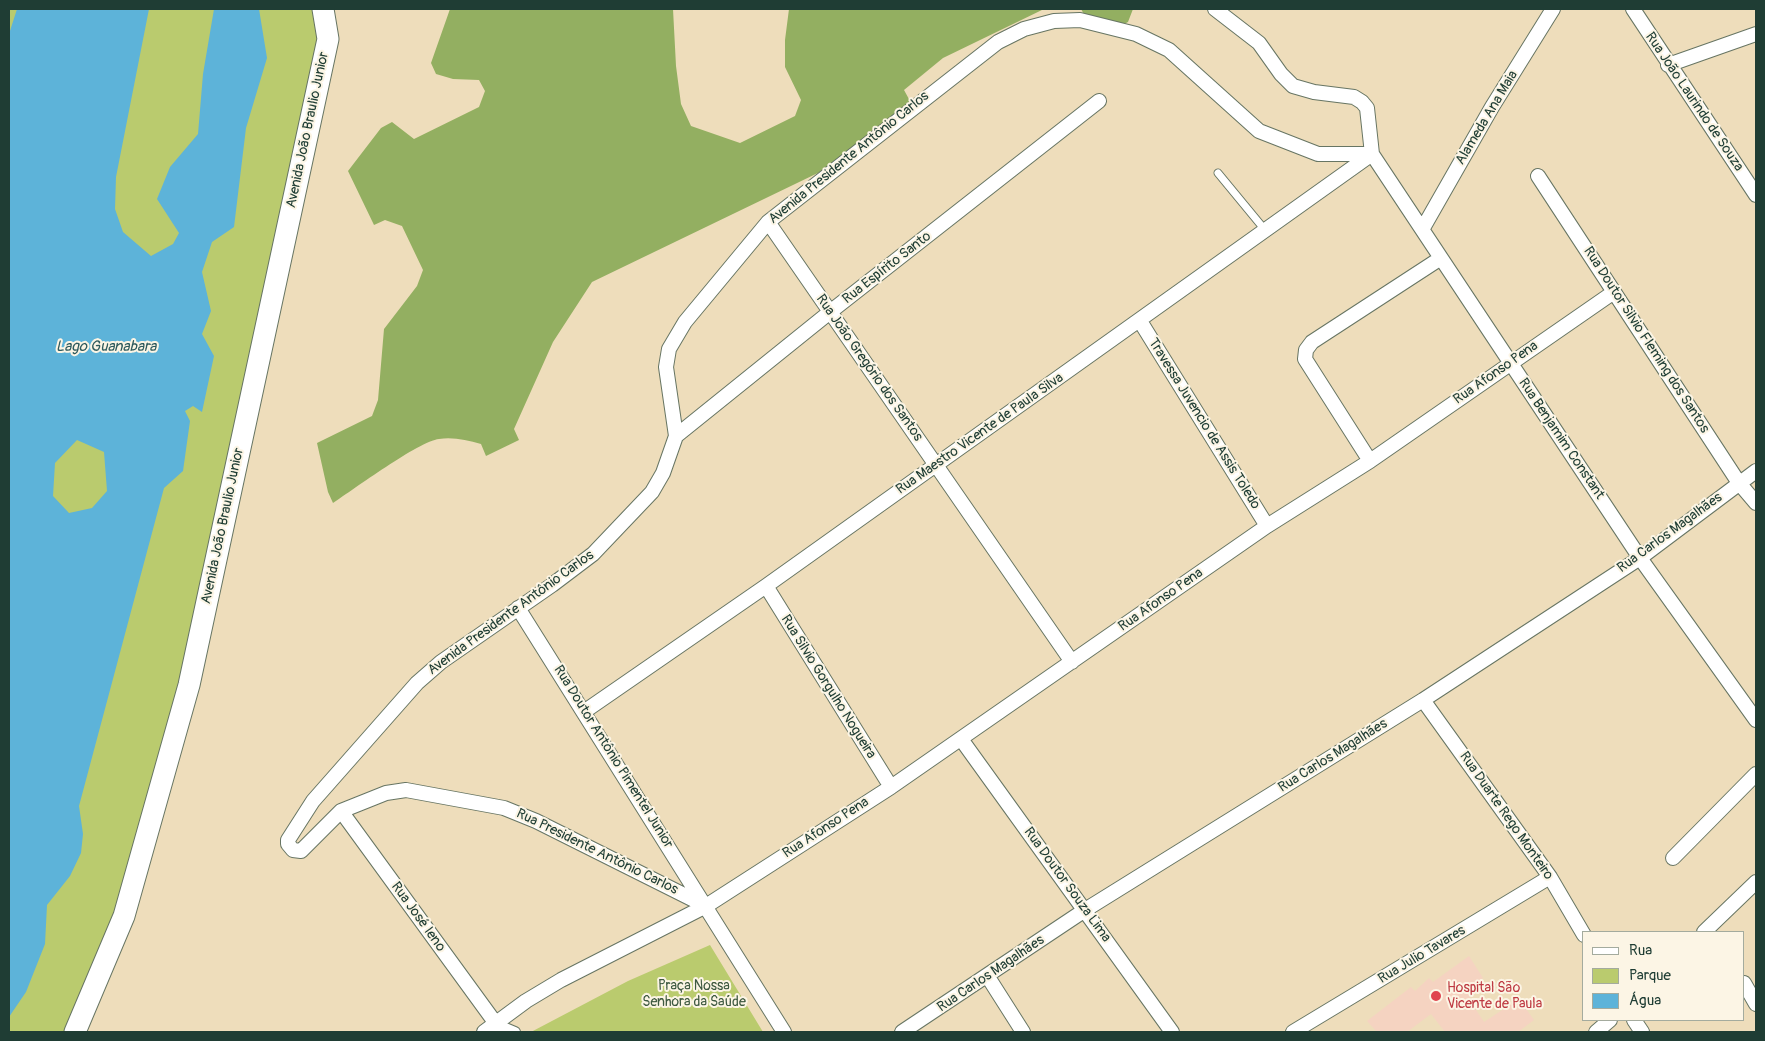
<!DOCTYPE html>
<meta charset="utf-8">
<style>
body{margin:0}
#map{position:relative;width:1765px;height:1041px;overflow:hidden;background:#edb;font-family:Pangolin,sans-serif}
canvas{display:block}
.frame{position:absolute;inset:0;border:10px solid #1f3d34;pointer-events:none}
.legend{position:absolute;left:1582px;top:931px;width:162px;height:90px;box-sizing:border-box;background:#fcf5e5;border:1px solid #a4ab9e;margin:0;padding:6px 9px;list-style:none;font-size:15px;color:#1f3d34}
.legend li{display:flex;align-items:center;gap:10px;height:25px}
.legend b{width:25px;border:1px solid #a4ab9e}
</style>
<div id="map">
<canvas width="1765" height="1041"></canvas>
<div class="frame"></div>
<ul class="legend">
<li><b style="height:6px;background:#fff"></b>Rua</li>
<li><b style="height:14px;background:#bacb6e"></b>Parque</li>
<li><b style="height:14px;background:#5db3d9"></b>Água</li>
</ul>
</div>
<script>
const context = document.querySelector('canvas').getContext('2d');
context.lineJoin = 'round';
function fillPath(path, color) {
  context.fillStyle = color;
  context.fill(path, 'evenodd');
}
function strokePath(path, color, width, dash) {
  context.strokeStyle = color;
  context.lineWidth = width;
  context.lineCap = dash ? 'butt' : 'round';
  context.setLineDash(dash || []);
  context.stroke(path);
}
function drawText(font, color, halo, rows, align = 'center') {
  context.font = font + ' Pangolin,sans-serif';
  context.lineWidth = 4;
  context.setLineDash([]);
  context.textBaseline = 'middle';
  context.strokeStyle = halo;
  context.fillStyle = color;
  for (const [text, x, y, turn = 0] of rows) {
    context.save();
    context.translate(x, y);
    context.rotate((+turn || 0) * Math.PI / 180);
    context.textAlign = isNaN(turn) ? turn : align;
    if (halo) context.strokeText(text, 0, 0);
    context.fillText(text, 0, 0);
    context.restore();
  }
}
const built = new Path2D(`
 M1469,956l14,22 -13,8 5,7 -6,6 15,23 35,-23 15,21 -16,12h-73l-14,-18 -24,18h-30l-10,-11 44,-34 4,4 14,-13 4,4z`);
const green = new Path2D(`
 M9,9h314l5,30 -139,646 -114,347h-66z
 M710,945l53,87h-232l97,-51z`);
const forest = new Path2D(`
 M450,9h223l3,57 5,38 10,22 49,17 55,-27 6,-16 -16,-33v-27l4,-31h255l-101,49 -39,32 6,11 -17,22 -71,48 -230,111 -39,60 -39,87 5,11 -33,16 -5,-12c-14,-4 -28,-7 -42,-5 -20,2 -86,51 -106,64l-5,-11 -11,-49 55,-27 6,-16 6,-71 33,-43 6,-16 -21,-44 -17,-6 -11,5 -26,-54 33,-43 11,-6 22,17 65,-32 6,-16 -6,-11 -26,-1 -17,-5 -5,-11z
 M1081,9h52l-5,13 -10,5 -33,-11z`);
const water = new Path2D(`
 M17,9h132l-33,168 -1,32 8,23 28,24 22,-12 6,-11 -22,-34 13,-32 28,-33 5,-60 11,-65h45l8,49 -21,70 -12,99 -22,15 -10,30 9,39 -9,23 12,22 -12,56 -9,-6 -8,5 5,10 -7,50 -19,17 -85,318 4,28 -2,19 -11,23 -23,29 -2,39 -19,48 -17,25v-983zM77,440l27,12 3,39 -15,17 -23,5 -16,-17 2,-33z`);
const service = new Path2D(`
 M1218,173l47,57`);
const pedestrian = new Path2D(`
 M496,1024l19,8`);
const minor = new Path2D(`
 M1215,9l44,34 22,31 12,12 21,6 40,5 8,5 5,6 5,46 268,404 116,162
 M1633,9l123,186
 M1668,65l88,-31
 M1538,176l201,307 17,20
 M768,222l304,440
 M1423,228l69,-121 61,-98
 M1140,321l127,205
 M676,436l154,-124 269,-211
 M1370,461l-65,-102 1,-9 6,-8 129,-84
 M766,586l125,201
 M518,608l266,424
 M1423,700l127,177 34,58
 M585,711l181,-125 606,-432
 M961,739l211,293
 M341,811l161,221
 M1673,858l83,-84
 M706,906l-170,-85 -32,-13 -98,-18 -20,3 -45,18 -40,40 -8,-1 -5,-6v-4l25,-39 104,-118 24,-21 111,-77 41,-31 59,-62 11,-19 13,-37 -10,-69 3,-18 16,-27 83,-100 230,-180 26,-13 30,-8 26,-1 56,14 33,16 90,81 59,23h54
 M1704,932l52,-50
 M988,977l35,55
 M1744,983l12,21
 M1634,1020l8,12
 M484,1032l42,-31 35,-21 145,-74 185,-119 376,-261 103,-65 244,-169
 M902,1032l183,-122 338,-210 217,-142 116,-87
 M1293,1032l257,-155
 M1596,1032l14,-12`);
const primary = new Path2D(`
 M75,1032l49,-116 65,-231 139,-646 -5,-30`);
const markers = [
 [1436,996,6,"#e0444e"]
];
const streetNames = [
 ["Rua João Laurindo de Souza",1694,102,56],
 ["Alameda Ana Maia",1487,118,-59],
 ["Avenida João Braulio Junior",308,130,-78],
 ["Avenida Presidente Antônio Carlos",849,158,-39],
 ["Rua Espírito Santo",887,268,-38],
 ["Rua Doutor Silvio Fleming dos Santos",1646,340,57],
 ["Rua João Gregório dos Santos",869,368,55],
 ["Rua Afonso Pena",1496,373,-35],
 ["Travessa Juvencio de Assis Toledo",1204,424,58],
 ["Rua Maestro Vicente de Paula Silva",980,434,-35],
 ["Rua Benjamim Constant",1561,439,56],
 ["Avenida João Braulio Junior",223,526,-78],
 ["Rua Carlos Magalhães",1670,533,-36],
 ["Rua Afonso Pena",1161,600,-35],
 ["Avenida Presidente Antônio Carlos",511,613,-36],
 ["Rua Silvio Gorgulho Nogueira",828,687,58],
 ["Rua Carlos Magalhães",1333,756,-32],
 ["Rua Doutor Antônio Pimentel Junior",613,757,58],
 ["Rua Duarte Rego Monteiro",1506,816,55],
 ["Rua Afonso Pena",826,828,-33],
 ["Rua Presidente Antônio Carlos",597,852,26],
 ["Rua Doutor Souza Lima",1067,885,54],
 ["Rua José Ieno",418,917,54],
 ["Rua Julio Tavares",1422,955,-31],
 ["Rua Carlos Magalhães",991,974,-34]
];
const parkNames = [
 ["Praça Nossa",694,986],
 ["Senhora da Saúde",694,1002]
];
const healthNames = [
 ["Hospital São",1447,988],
 ["Vicente de Paula",1447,1004]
];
const waterNames = [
 ["Lago Guanabara",106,347]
];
fillPath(built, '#f5d3c1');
fillPath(green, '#bacb6e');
fillPath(forest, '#93af61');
fillPath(water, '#5db3d9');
strokePath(service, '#677563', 9);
strokePath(pedestrian, '#677563', 12);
strokePath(minor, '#677563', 16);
strokePath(primary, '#677563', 23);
strokePath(service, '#fff', 7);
strokePath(pedestrian, '#fff', 10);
strokePath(minor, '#fff', 14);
strokePath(primary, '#fff', 21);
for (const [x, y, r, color] of markers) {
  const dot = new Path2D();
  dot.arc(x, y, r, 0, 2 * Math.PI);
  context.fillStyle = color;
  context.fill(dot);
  strokePath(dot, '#fcf5e5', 2);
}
drawText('14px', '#1f3d34', '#fcf5e5', streetNames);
drawText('14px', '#3e5940', '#fcf5e5', parkNames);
drawText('14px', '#be3a42', '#fcf5e5', healthNames, 'left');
drawText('italic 15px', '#2e5a5d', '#fcf5e5', waterNames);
</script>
